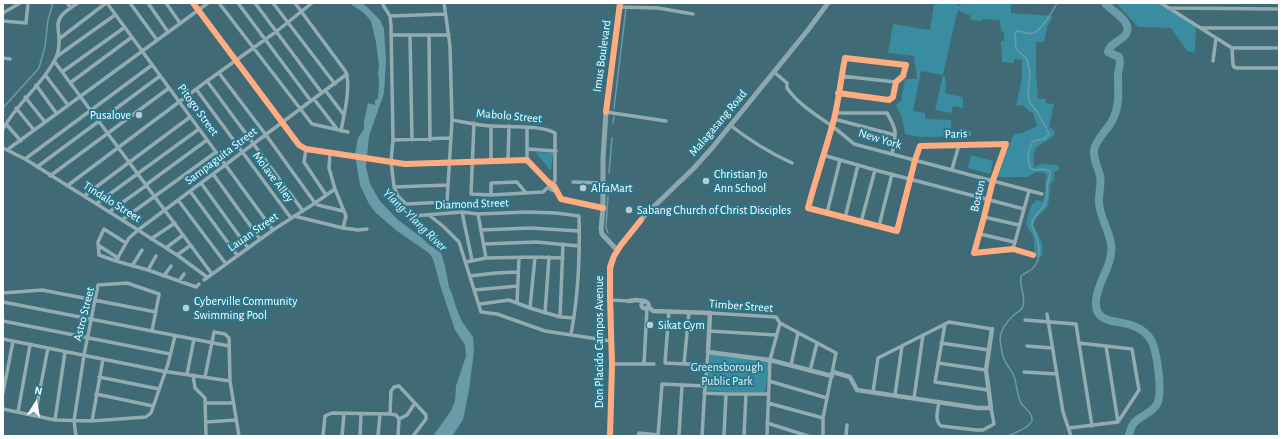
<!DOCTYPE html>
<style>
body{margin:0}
#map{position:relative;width:1282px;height:439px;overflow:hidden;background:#3f6a76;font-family:"Alegreya Sans",sans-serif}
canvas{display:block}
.frame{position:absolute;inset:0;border:4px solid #fff;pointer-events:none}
.north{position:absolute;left:16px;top:383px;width:40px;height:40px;-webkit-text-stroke:3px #28778c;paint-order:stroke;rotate:11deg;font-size:11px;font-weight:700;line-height:16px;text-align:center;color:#fff}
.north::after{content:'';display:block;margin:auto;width:14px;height:18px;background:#fff;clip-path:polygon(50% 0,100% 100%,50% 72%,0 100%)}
</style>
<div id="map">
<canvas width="1282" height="439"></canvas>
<div class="frame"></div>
<div class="north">N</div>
</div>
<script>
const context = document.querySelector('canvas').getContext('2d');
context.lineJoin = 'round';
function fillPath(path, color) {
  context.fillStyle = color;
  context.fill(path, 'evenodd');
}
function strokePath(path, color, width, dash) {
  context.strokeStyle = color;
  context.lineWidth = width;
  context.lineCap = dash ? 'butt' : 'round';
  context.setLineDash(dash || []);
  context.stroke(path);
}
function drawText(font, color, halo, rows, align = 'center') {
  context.font = font + ' "Alegreya Sans",sans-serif';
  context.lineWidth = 4;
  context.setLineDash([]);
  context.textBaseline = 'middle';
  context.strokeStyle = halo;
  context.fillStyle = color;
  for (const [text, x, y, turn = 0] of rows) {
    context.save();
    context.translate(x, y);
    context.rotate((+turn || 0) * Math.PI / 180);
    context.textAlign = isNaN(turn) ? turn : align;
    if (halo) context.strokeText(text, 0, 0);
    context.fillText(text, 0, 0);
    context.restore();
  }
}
const green = new Path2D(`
 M934,3h20l6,3 2,-3h49v10l42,3 -6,11 -3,15h-8v33l2,24h7l1,4 8,1 -5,23 4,2 2,4c-4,9 -18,10 -20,17 -2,5 -1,12 -1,17l7,-3 17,1 1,5 -5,2v9l-3,1 -3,24 -12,12 -3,7c5,8 13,22 8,32h-6l-1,-19 -8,-14 5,-18 6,-6 5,2c5,-9 2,-18 5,-27l-2,-2 -8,-1 -10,5h-31l18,-43 8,-1 15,-7 -4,-13 -3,-1 -7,-7 -7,1 6,-28v-18l-8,-1v4l-12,-1 -1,-21h3v-9l-3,-1 -1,-11 -18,-1v2l-12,-1 1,-4 -13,-6 -2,7 -13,58 2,1v5h1l-1,12 18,4v11l-10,-2 -2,7 -16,-3 8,-35 -22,-4 -8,40 12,2v6l26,1v10l20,1v5l-51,1 -15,-3 -3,-16 -6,-13 5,-4 4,-22h12l-3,-23 -26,-3 5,-29 37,6z
 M1116,3h44l36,22 -1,28 -8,-2 -16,-23 -33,-1z
 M535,152l18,1 -2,18z
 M971,155l22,6 -3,13 -22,-6z
 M710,354l59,7 -4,31h-39l-20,-2z`);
const water = new Path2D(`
 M349,3h13l5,4 13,13 4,9 2,32 -2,32 -15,43 -3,31 4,17 10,17 17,18 25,19 6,6 13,9 4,13 4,21 3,7 4,13 5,13 12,17 1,14 -5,39 -6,30 -11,16h-19l18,-25 4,-10 1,-15 10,-30 -1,-11 -10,-15 -14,-42 -8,-29 -4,-6 -32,-22 -21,-18 -7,-9 -9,-19 -5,-30 3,-17 6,-9v-7l4,-19 7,2v-5l3,-1 1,-18 -1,-7 1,-8 -3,-24 -5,-21 -7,-8z`);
const stream = new Path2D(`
 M3,108l36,-40 6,-22 3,-26 5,-17
 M614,108l12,-100
 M613,123l1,-7
 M609,173l3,-35
 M608,196l-2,31 2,6
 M1007,436c6,-2 24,-9 25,-16 1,-7 -8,-12 -11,-17 -4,-8 -4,-18 -7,-27 -2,-5 -5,-8 -8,-13 -4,-6 -5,-16 -6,-23 0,-11 7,-19 15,-26 3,-2 7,-4 8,-8 3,-9 -4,-20 -2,-30 4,-3 8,-5 11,-7 10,-9 8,-24 3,-35 -1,-4 -4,-7 -3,-11 2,-8 9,-11 12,-18 4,-6 3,-11 3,-18 0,-5 3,-9 3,-15 -6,-6 -12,0 -19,-3 -5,-9 -3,-19 2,-28l11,-2 5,-5 -11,-21 -8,-10 -2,-7 2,-23 -2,-9 -1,-5 -11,-10 -1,-16 2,-2c5,0 11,4 16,2 8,-2 20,-22 24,-30`);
const river = new Path2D(`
 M1105,3c6,8 26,17 22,29 -3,9 -17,10 -19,20l11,5c3,6 -1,12 -1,18 0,15 2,30 -5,44 -5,11 -17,19 -19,31 -1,10 4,16 6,26 2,9 -2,18 -1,27 1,14 10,27 12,41 3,21 -14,37 -15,57 -2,23 21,19 35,24 6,2 14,7 18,12 8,9 14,56 8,67 -5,10 -20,12 -25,22 -1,2 -2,6 -3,8l1,2`);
const minor = new Path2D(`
 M67,3l4,5
 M107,3l166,227
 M130,3l27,37
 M148,3l20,29
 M166,3l14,20
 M219,3l93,121 36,8
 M238,3l73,98
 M255,3l67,90
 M273,3l62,81
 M295,3l51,69c5,16 -2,42 -5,59
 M383,3v2l7,11 1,10 2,114 -2,21 3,26
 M444,3l6,43 2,74 -5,82 -41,2 -8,-8 -4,-9 54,-2
 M1161,3l71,45h47
 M620,7l38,1 35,6
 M1168,8l111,1
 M3,13l17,-10
 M390,16l55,-2
 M3,21l23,2 2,-20
 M1201,28h78
 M392,35h57
 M410,36l2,104
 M429,36l1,104
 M59,39l47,-36
 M1232,48l1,17 1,2 3,1h42
 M56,57l59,-42
 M3,58l7,1
 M54,61l158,213
 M1213,61l3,-23
 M62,72l63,-45
 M774,72l13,11v5c12,17 28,26 45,38 8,6 15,12 22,18l188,50
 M219,73l47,62 49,68 3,2 25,6
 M46,76l22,29
 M841,76l55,6
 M207,81l96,130
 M70,83l62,-46
 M36,85l21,29
 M196,89l95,129
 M325,90l19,25
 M838,93l51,7 4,-3 3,-15 7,-6 3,-11 -61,-7c-4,20 -6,41 -11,61 -8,30 -18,59 -26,89l89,23 18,-71 5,-14 86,-2 -13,36 -9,37 -10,36 39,-4 20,6
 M25,97l20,25
 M314,99l23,30
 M16,108l18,22
 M606,112l60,9
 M835,113h52c11,19 9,20 5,41
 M834,119l61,16
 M452,120c13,2 27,6 41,6 16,1 48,-1 62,7v48l-12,11 -52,3 -20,-1 3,-71
 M6,124l15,17
 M730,125c19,15 40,28 62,38
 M3,129c14,-26 37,-42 50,-66 4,-6 6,-13 6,-20 1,-11 -5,-20 4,-29 4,-4 10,-8 15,-11
 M393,140l57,-2
 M3,148l22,11 113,71 39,25 30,22
 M306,149l-2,13 22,33
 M527,149l29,2
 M7,150l201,-147
 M823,155l52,15 149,39
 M25,159l127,-94
 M508,160l1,-34
 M527,160v-32
 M491,161v-35
 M37,167l123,-91
 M952,169l7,-24
 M213,174l47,65
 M50,176l119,-88
 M573,182l30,1
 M201,183l47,65
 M147,184l60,-44
 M67,186l140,-105 70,-50 35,-28
 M190,191l47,64
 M491,195v-12l26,-1 9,11
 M84,196l106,-79
 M178,200l48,64
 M96,204l103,-75
 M109,212l38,-27
 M462,212l10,48
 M827,213l13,-53
 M478,214l8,44
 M429,215l15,12 15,15 22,70 16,2 48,17 66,10
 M294,216l49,12 3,-12 -11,-27 -6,-21 1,-15
 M413,216l49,-4 16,2 49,-2 29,1 23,3c1,37 -1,82 -8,118
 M984,217l35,8
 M845,218l13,-53
 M122,220l94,-68
 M861,222l14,-52
 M879,226l13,-52
 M343,228l15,2 9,-1
 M481,230l50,-2 48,3
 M980,234l34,8
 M151,239l24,-16
 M126,243l-22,-14 -6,13 1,13 17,6 32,9 48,17 3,-3
 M484,244l52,-2 43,4
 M98,245l20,13
 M166,248l17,-13
 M1013,249l16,-58
 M177,255l14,-10
 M116,261l13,-23 9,-8 209,-156
 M466,262l20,-4 49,-1 28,1
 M132,266l10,-16
 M148,270l8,-14
 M164,276l7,-10
 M470,276l26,-3 22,-1
 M204,280l69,-50 42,-27 20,-14
 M179,281l5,-7
 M474,290l44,-4
 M3,293l39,-3 114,22
 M610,300l19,1
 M3,302l226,44
 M517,303l2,-45
 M480,304l29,-4 21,8 30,9 14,1
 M530,308l5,-51
 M669,311l-4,52 42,2
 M545,313l4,-56
 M710,313l66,4 4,6 56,30 -13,65v18
 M1047,314l16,98 8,24
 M560,317l3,-73
 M1025,320l51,4 16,102
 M3,321l167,33
 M945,324l-10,58 53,8
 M709,331l67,4
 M3,339l159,32 68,10
 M941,343l48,7
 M1027,346l25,2
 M1106,346l12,76
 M938,363l48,7
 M612,364h42
 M644,364l3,-56
 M684,364l5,-52
 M791,365l7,-32
 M810,371l7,-28
 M1024,372l33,2
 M187,374l7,-35
 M193,375l2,13 10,10 1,38
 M99,377l60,12
 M205,377l9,-45 11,2 4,4 1,43 9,55
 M769,381l58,17
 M873,392l5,-34 71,-36 43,7
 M3,393l10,-52
 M704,393l22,1h42
 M96,394l57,12
 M895,395l7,-49
 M914,398l9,-63
 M939,402c-1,8 -5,18 2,24l35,4h7l11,-6 -3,-16
 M205,403h28
 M768,403l55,15
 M3,409l52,11 37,1 54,-4 5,-4 17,-49 7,-28
 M18,412l12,-67
 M390,414l1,-23 3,-4 5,-1 27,29v4l-13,17
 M35,415l13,-67
 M399,419l8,-4 8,-12
 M55,420l10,-68
 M92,421l11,-62
 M206,422l30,-2
 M767,423l41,13
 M1069,428l49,-6 21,-32 -7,-41 -53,-6
 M76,436l-2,-15 10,-66 14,-70 29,-2 32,11v1l-7,36
 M323,436l2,-20 7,-3 58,1 6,1 3,4 -1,17
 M342,436l2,-22
 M360,436l1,-22
 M378,436l2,-22
 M638,436l1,-3 19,2
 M658,436l4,-52 43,2
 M679,436l3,-51
 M702,436l3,-50 3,-34
 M724,436l2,-42
 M744,436l2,-42
 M767,436l3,-76 10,-37
 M846,436l1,-11`);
const tertiary = new Path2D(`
 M193,3l106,142 7,4 99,15 122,-4 21,22 6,4 7,13 42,9
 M548,182l3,7 5,2
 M629,301l7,-1 9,1
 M641.5 305a3.5 3.5 0 1 1 7 0a3.5 3.5 0 1 1-7 0Z
 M649,307l4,4 57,2 -2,39 62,8 62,16
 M833,372l17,5 7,13 121,18h13l-5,-38 6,-41`);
const secondary = new Path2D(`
 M617,250l-15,-16 -1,-5 2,-21v-50l3,-46 14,-109
 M610,436l2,-72 -2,-92 4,-16 7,-11 24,-30 49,-47 18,-20 96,-118 20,-27`);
const cycleway = new Path2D(`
 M193,3l106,142 7,4 99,15 122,-4 21,22 6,4 7,13 42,9
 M838,93l51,7 4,-3 3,-15 7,-6 3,-11 -61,-7c-4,20 -6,41 -11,61 -8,30 -18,59 -26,89l89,23 18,-71 5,-14 86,-2 -13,36 -9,37 -10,36 39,-4 20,6
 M606,112l14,-109
 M610,436l2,-72 -2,-64v-33l4,-11 7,-11 20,-25`);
const markers = [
 [139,115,4,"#bccbcf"],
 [706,181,4,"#bccbcf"],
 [583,188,4,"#bccbcf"],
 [629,210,4,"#bccbcf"],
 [186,308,4,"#bccbcf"],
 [650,325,4,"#bccbcf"]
];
const streetNames = [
 ["Imus Boulevard",602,56,-82],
 ["Pitogo Street",198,110,54],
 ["Mabolo Street",509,116,5],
 ["Malagasang Road",718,123,-50],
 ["Paris",956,134,-2],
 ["New York",880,139,17],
 ["Sampaguita Street",221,156,-37],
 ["Molave Alley",273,177,53],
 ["Boston",978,196,-77],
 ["Tindalo Street",112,202,32],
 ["Diamond Street",472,204,-2],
 ["Lauan Street",253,232,-35],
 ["Timber Street",741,306,4],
 ["Astro Street",84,314,-76],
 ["Don Placido Campos Avenue",599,342,-90]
];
const poiNames = [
 ["Pusalove",131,115,"right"],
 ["Christian Jo",714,174],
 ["Ann School",714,188],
 ["AlfaMart",591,188],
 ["Sabang Church of Christ Disciples",637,210],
 ["Cyberville Community",194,301],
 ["Swimming Pool",194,315],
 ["Sikat Gym",658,325]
];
const parkNames = [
 ["Greensborough",727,367],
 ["Public Park",727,381]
];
const waterNames = [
 ["Ylang-Ylang River",415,220,44]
];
fillPath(green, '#3a8da0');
fillPath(water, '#6a9ba8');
strokePath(stream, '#6a9ba8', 1.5);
strokePath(river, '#6a9ba8', 8);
strokePath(minor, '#93acb2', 3.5);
strokePath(tertiary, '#93acb2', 4.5);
strokePath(secondary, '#8da7af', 5);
strokePath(cycleway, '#ffac80', 6);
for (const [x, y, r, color] of markers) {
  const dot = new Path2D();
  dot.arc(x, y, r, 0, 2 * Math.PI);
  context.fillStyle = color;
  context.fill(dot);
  strokePath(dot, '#28778c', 1.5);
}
drawText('12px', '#fff', '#28778c', streetNames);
drawText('12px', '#fff', '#28778c', poiNames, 'left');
drawText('12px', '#e2f5f9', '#28778c', parkNames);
drawText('italic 13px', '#e1f4f8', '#28778c', waterNames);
</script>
